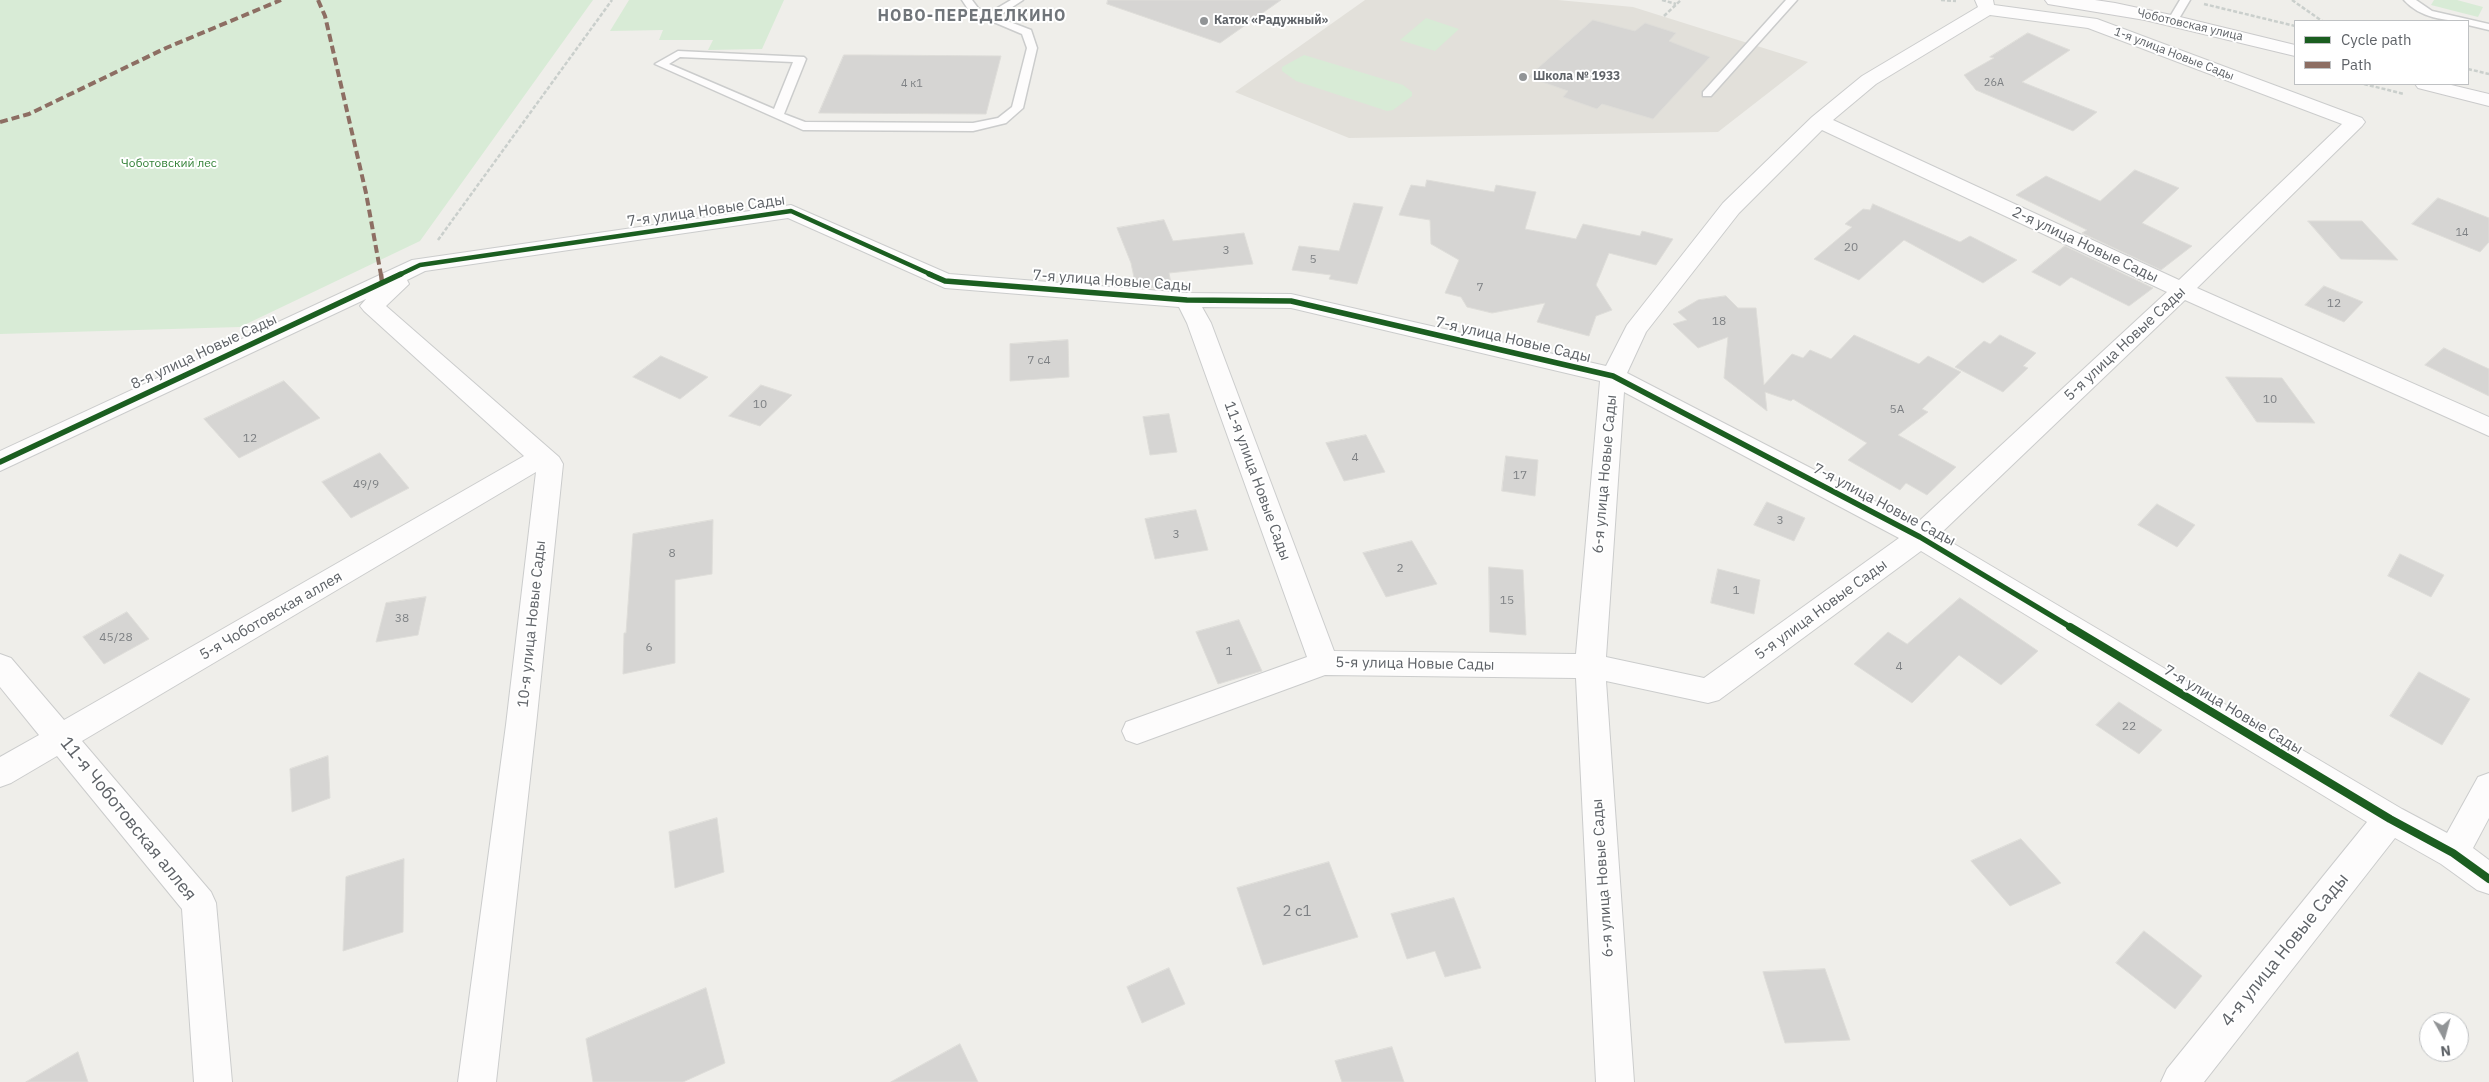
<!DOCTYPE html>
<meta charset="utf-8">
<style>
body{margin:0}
#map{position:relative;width:2489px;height:1082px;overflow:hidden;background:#efeeea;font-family:"IBM Plex Sans",sans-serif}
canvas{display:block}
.legend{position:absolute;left:2294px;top:20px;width:175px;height:65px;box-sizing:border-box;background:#fff;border:1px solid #bfc1c3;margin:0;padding:6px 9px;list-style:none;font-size:15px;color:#5f6368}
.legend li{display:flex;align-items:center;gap:10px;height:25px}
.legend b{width:25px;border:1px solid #bfc1c3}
.north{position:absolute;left:2419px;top:1012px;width:50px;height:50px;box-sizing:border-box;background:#fff;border:1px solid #bfc1c3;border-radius:50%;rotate:173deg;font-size:14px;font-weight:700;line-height:20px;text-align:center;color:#5f6368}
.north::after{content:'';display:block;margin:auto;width:18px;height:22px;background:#919496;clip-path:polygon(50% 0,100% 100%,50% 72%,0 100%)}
</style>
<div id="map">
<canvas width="2489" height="1082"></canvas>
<ul class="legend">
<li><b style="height:6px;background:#1b5e20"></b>Cycle path</li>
<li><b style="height:6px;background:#8d6e63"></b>Path</li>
</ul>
<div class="north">N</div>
</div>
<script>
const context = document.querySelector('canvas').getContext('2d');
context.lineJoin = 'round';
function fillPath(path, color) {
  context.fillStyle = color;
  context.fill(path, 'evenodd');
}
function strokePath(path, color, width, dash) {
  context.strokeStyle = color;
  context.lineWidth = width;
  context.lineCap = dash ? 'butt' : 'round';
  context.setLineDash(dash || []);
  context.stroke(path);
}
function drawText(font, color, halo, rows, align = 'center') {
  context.font = font + ' "IBM Plex Sans",sans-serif';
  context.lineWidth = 4;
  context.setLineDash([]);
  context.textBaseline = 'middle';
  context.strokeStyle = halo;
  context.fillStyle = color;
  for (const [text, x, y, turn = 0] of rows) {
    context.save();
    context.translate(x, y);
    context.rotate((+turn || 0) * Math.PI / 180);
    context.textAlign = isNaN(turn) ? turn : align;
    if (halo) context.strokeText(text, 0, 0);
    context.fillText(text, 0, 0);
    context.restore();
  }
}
const education = new Path2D(`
 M1365,0h193l75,7 175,55 -90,70 -369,6 -114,-46z`);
const green = new Path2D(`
 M0,0h593l-173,241 -180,86 -240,7z
 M629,0h155l-22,49 -54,1 5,-10h-54l4,-10 -53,1z
 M2434,0h23l26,7 -5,10 -47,-12z
 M1426,18l33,11 -24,22 -35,-11z
 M1304,55l99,30 9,7v4l-19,14 -6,1 -91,-30 -14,-10v-4z`);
const building = new Path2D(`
 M1108,0h173l-61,43 -113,-39z
 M1593,20l42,11 10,-8 31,10 -7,8 41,16 -57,62 -51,-15 -5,5 -34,-12 5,-6 -40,-14z
 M2028,33l42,17 -48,32 75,30 -24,19 -97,-41 -12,-15 30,-17 -4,-1z
 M844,55h23l134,1 -15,58 -167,-1z
 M2135,170l44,18 -37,35 50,23 -31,24 -79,-37 5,-3 -71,-35 30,-19 54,25z
 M1427,180l67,12 2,-7 40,7 -11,37 51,10 7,-15 57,12 2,-5 31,8 -17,26 -47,-12 -13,32 16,25 -16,6 -7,20 -52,-14 8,-19 -53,10 -25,-6 -6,-10 -16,-4 14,-33 -28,-16 -1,-24 -31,-5 12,-30 14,2z
 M2438,198l51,20v24l-9,10 -68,-28z
 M1354,203l29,4 -26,77 -28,-5 2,-4 -39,-5 7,-24 40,5z
 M1873,204l87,38 10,-6 47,24 -34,23 -79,-43 -45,40 -45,-21 38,-32 -7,-3 18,-15 7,1z
 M1164,220l9,21 71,-8 9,31 -84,9 3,16 -36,-2 -5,-24 -14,-35z
 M2308,221h54l36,39 -57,-1z
 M2065,246l88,42 -24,18 -58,-29 -11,9 -28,-14z
 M2324,286l39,16 -19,20 -39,-17z
 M1726,296l12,12h18l8,77 28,-31 11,4 7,-8 21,9 23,-24 65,29 9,-8 33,16 -39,37 6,3 -30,23 58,32 -29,28 -21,-12 -6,7 -52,-30 19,-17 -74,-44 -2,2 -26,-9 2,19 -43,-33 4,-41 -30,11 -25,-24 14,-4 -9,-8 20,-12z
 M2000,335l36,18 -13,13 5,2 -25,24 -48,-25 29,-26 6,3z
 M1068,340l1,37 -59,4v-37z
 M2444,348l45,21v27l-64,-31z
 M661,356l47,21 -28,22 -47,-22z
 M2226,377l56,1 33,45 -58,-1z
 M284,381l36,37 -81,40 -35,-39z
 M761,385l31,10 -32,31 -31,-10z
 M1169,414l8,38 -27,3 -7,-38z
 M1366,435l19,37 -41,9 -18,-38z
 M380,453l29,35 -58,30 -29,-36z
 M1506,456l32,4 -3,36 -33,-5z
 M1767,502l38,16 -11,23 -40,-16z
 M2157,504l38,21 -18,22 -39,-22z
 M1196,510l12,40 -53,9 -10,-40z
 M713,520l-1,54 -37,6v83l-52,11 1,-41h2l7,-99z
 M1412,541l25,43 -51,13 -23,-44z
 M2400,554l44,21 -13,22 -43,-21z
 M1489,567l34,3 3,65 -36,-3z
 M1718,569l42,11 -6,34 -43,-11z
 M426,597l-8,38 -42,7 10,-39z
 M1960,598l78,53 -37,34 -42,-30 -47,48 -58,-39 34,-32 19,12z
 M127,612l22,27 -45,25 -21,-27z
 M1239,620l23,51 -44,13 -22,-52z
 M2419,672l51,27 -28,46 -52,-29z
 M2119,702l43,28 -23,24 -43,-29z
 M328,756l2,42 -38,14 -2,-43z
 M717,818l7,54 -49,16 -6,-56z
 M2021,839l40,44 -51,23 -39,-45z
 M404,859l-1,73 -60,19 3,-74z
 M1329,862l29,75 -95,28 -26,-77z
 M1454,898l27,70 -36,9 -10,-26 -28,8 -16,-45z
 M2144,931l58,45 -27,33 -59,-46z
 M1169,968l16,36 -43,19 -15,-36z
 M1825,969l25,71 -65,3 -22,-71z
 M706,988l19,75 -42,19h-90l-7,-43z
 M960,1044l18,38h-87z
 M1392,1047l12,35h-62l-7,-21z
 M78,1052l10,30h-62z`);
const path = new Path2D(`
 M1662,0l14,4
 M1941,0l15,1
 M2292,0l30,21
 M2204,4l91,22
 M1664,16l17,-16
 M2468,69l21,5
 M2364,84l40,10
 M438,240l174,-240`);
const service = new Path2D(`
 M962,0h10l6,8 11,5 22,-13h12l-26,17 34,13 6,18 -14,60 -17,15 -33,8 -170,-1 -148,-66 23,-13 126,6 2,2 -22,55 21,8 168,1 25,-5 14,-11 15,-59 -5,-14 -52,-22zM680,57l113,5 -19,47 -105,-45z
 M1786,0h11l-86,96h-8v-4z
 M2180,0h10l-13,22h-8l-1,-2z
 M2404,0h12l16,11 57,13v6l-21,-5v-4c-23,0 -48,-3 -64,-21z`);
const minor = new Path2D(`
 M1975,0h18l1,5 103,14 265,99 3,4 -3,4 -165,162 292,129v19l-304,-136 -246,235 463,274 45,24 31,-56 11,-4v45l-16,30 16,12v34l-12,-4 -36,-26 -46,-26 -191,244h-43l6,-13 200,-247 -446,-271 -202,149 -11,3 -102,-22 28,401h-38l-20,-404 -251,-3 -188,69 -11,-4 -4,-9 4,-9 181,-65 -120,-334 -8,-16 -234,-19 -157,-70 -363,53 -18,9 2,4 -23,22 173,151 4,7 -27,261 -40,357h-38l48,-357 30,-253 -454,269 129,151 5,11 16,179h-38l-12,-173 -125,-153 -46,27 -11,4v-30l39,-22 -39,-48v-33l11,4 53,62 460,-264 -160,-145 -4,-5 6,-7 -366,172v-20l412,-191 379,-55 158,69 238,19 104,1 315,72 21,-41 96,-122 89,-86 50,-41 116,-69zM1990,15l98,13 254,96 -163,156 -346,-160 43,-36zM1822,130l345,162 -250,231 -290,-150 19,-41 93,-119zM1202,307l89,1 309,73 -24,273 -242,-3 -123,-328zM1624,392l275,146 -195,140 -98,-21z`);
const secondary = new Path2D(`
 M2045,0h50l20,3 61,13 119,29v11l-150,-36 -91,-15 -6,-1z
 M2415,84h32l42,10v12l-71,-18z`);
const quietFar1 = new Path2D(`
 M318,0l7,16 41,177 15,82
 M0,122l29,-8 137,-66 115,-48`);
const quiet = new Path2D(`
 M381,274l1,8`);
const cyclewayFar2 = new Path2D(`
 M399,275l21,-10 371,-54 141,64`);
const cyclewayFar1 = new Path2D(`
 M929,274l16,7 242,19 104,1 322,75 307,161 152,91
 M0,462l401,-188`);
const cycleway = new Path2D(`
 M2070,627l320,192 63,34 36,26`);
const markers = [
 [1204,21,5,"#919496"],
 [1523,77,5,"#919496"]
];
const farNumbernames = [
 ["26А",1994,83],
 ["4 к1",912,84],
 ["14",2462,233]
];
const farPoinames = [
 ["Каток «Радужный»",1214,21],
 ["Школа № 1933",1533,77]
];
const farStreetnames = [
 ["Чоботовская улица",2190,25,13],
 ["1-я улица Новые Сады",2174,54,21]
];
const farParknames = [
 ["Чоботовский лес",169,164]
];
const numberNames = [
 ["20",1851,248],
 ["3",1226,251],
 ["5",1313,260],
 ["7",1480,288],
 ["12",2334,304],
 ["18",1719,322],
 ["7 с4",1039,361],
 ["10",2270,400],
 ["10",760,405],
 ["5А",1897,410],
 ["12",250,439],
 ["4",1355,458],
 ["17",1520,476],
 ["49/9",366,485],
 ["3",1780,521],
 ["3",1176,535],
 ["8",672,554],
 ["2",1400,569],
 ["1",1736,591],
 ["15",1507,601],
 ["38",402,619],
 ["45/28",116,638],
 ["6",649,648],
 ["1",1229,652],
 ["4",1899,667],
 ["22",2129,727]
];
const streetNames = [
 ["7-я улица Новые Сады",706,211,-8],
 ["2-я улица Новые Сады",2085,245,25],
 ["7-я улица Новые Сады",1112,281,4],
 ["7-я улица Новые Сады",1513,340,13],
 ["5-я улица Новые Сады",2125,344,-43],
 ["8-я улица Новые Сады",204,352,-25],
 ["6-я улица Новые Сады",1605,474,-85],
 ["11-я улица Новые Сады",1257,481,70],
 ["7-я улица Новые Сады",1884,505,28],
 ["5-я улица Новые Сады",1821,610,-36],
 ["5-я Чоботовская аллея",271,616,-30],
 ["10-я улица Новые Сады",532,624,-84],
 ["5-я улица Новые Сады",1415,664,1],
 ["7-я улица Новые Сады",2233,710,31],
 ["6-я улица Новые Сады",1603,878,-94]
];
const nearNumbernames = [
 ["2 с1",1297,912]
];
const farDistrictnames = [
 ["НОВО-ПЕРЕДЕЛКИНО",972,16]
];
const nearStreetnames = [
 ["11-я Чоботовская аллея",128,819,51],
 ["4-я улица Новые Сады",2285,950,-51]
];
fillPath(education, '#e2e0da');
fillPath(green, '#d8ebd6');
fillPath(building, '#d6d5d3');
strokePath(building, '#deddd9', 1);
strokePath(service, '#cbcccc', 3);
strokePath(minor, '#cbcccc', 2);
strokePath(secondary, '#cacacb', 2);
strokePath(path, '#cacfcc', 2.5, [4, 2]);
fillPath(service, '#fdfcfc');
fillPath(minor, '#fdfcfc');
fillPath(secondary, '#fdfcfc');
strokePath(quietFar1, '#8d6e63', 4, [8, 4]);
strokePath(quiet, '#8d6e63', 4.5, [9, 4.5]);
strokePath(cyclewayFar2, '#1b5e20', 4.5);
strokePath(cyclewayFar1, '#1b5e20', 5.5);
strokePath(cycleway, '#1b5e20', 8);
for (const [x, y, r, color] of markers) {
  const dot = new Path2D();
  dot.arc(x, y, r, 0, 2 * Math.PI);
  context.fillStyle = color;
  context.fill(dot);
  strokePath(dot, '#fff', 2);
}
drawText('11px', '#7e8184', null, farNumbernames);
drawText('bold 12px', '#5f6368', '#fff', farPoinames, 'left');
drawText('12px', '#5f6368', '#fff', farStreetnames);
drawText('12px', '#348238', '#fff', farParknames);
drawText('12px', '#7e8184', null, numberNames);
drawText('15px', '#5f6368', '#fff', streetNames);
drawText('15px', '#7e8184', null, nearNumbernames);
context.letterSpacing = '1px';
drawText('bold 16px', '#70757a', '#fff', farDistrictnames);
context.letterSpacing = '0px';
drawText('18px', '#5f6368', '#fff', nearStreetnames);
</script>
